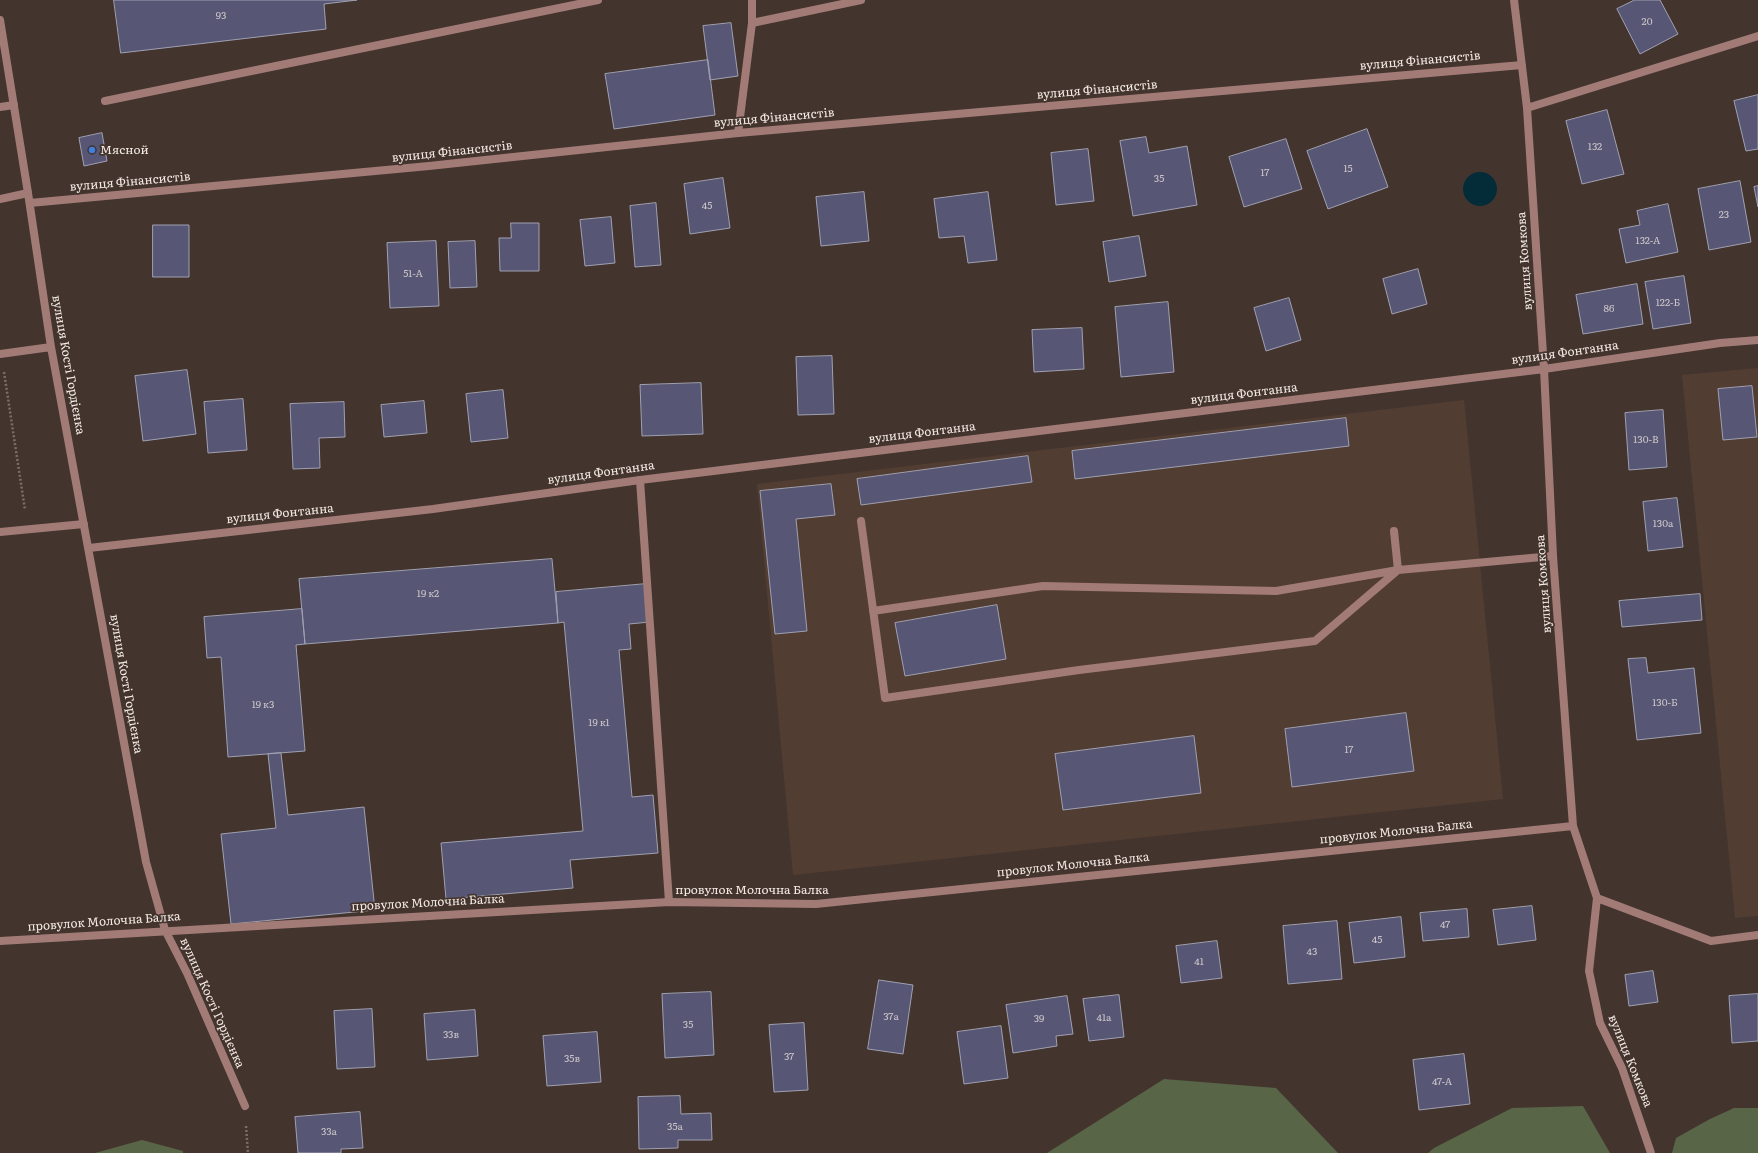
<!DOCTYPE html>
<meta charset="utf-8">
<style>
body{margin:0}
canvas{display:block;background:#43342d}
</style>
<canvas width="1758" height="1153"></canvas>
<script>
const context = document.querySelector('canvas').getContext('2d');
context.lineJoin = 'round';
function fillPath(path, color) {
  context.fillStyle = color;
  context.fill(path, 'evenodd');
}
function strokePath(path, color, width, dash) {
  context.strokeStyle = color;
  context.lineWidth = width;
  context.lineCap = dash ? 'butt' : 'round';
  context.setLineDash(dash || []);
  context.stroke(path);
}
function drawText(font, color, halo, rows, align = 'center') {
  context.font = font + ' Literata,serif';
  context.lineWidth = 3.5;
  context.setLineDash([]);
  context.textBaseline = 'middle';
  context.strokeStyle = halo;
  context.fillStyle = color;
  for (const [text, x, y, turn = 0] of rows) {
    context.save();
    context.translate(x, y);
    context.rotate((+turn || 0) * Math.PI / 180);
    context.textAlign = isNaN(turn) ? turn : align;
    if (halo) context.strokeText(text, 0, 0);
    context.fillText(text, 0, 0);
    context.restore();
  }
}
const built = new Path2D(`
 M1758,368v548l-23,2 -53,-543z
 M1464,400l39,399 -710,76 -36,-391z`);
const forest = new Path2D(`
 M1164,1079l112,9 62,65h-291z
 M1583,1106l27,47h-182l6,-5 78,-40z
 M1734,1108h24v45h-86l4,-15 34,-19z
 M142,1140l41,11v2h-88z`);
const water = new Path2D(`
 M1463 189a17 17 0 1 1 34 0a17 17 0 1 1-34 0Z`);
const building = new Path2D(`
 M114,0h243l-33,4 2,25 -205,24z
 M1635,0h25l18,34 -38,20 -23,-45z
 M731,23l7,53 -28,4 -7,-54z
 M708,60l7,55 -101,14 -9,-55z
 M1758,95v54l-12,2 -12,-50z
 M1607,110l17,64 -42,10 -16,-63z
 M1367,129l21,58 -60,22 -21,-58z
 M102,133l5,28 -23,5 -5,-28z
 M1146,137l3,16 38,-7 10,59 -64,11 -13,-75z
 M1286,139l16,50 -58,18 -15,-50z
 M1088,149l6,52 -38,4 -5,-52z
 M723,178l7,50 -40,6 -6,-50z
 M1740,181l11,61 -42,8 -11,-61z
 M1758,186v21l-4,-20z
 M864,192l5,49 -48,5 -5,-49z
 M988,192l9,68 -29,3 -4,-27 -25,2 -5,-39z
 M656,203l5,62 -26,2 -5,-61z
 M1668,204l10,48 -52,11 -7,-34 21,-4 -3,-14z
 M611,217l4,46 -30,3 -5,-46z
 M511,223h28v48h-39l-1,-33h12z
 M153,225h36v52h-36z
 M1139,236l7,40 -37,6 -6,-40z
 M436,241l3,65 -49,2 -3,-65z
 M475,241l2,46 -27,1 -2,-46z
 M1418,269l9,35 -35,10 -9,-35z
 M1684,276l7,47 -38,6 -8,-47z
 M1637,284l6,40 -60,10 -7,-39z
 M1289,298l12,42 -35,11 -12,-43z
 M1168,302l6,70 -53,5 -6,-70z
 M1082,328l2,41 -50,3 -2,-42z
 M832,356l2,58 -36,1 -2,-58z
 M187,370l9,64 -53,7 -8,-65z
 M701,383l2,51 -61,2 -2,-51z
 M1752,386l5,51 -34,3 -5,-51z
 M503,390l5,48 -37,4 -5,-48z
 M243,399l4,51 -39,3 -4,-51z
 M424,401l3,32 -43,4 -3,-32z
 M344,402l1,35 -26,1 1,30 -27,1 -3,-65z
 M1663,410l4,57 -38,3 -4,-57z
 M1346,418l3,28 -274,33 -3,-28z
 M1028,456l4,26 -171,23 -4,-26z
 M831,484l4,31 -39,4 11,112 -32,3 -15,-143z
 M1677,498l6,49 -35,4 -5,-49z
 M552,559l6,64 -253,21 -6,-65z
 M646,584l4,38 -21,2 2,25 -12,1 13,147 21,-2 5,58 -88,7 3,28 -127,11 -5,-56 142,-12 -19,-209 -6,1 -2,-31z
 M1700,594l2,26 -80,7 -3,-26z
 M997,605l9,54 -101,17 -10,-53z
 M302,609l3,35 -9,1 9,106 -77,6 -7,-100 -14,1 -3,-41z
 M1646,658l2,15 46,-5 7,65 -64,7 -9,-81z
 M1406,713l8,58 -122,16 -7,-58z
 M1194,736l7,57 -138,17 -8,-56z
 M281,753l7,62 76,-8 11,103 -144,14 -10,-90 55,-6 -8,-74z
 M1532,906l4,34 -38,5 -5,-35z
 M1467,909l2,28 -46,4 -3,-28z
 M1401,917l4,40 -51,6 -5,-40z
 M1337,921l5,58 -54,5 -5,-58z
 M1217,941l5,37 -41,5 -5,-37z
 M1653,971l5,31 -29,4 -4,-31z
 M879,980l34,5 -10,69 -35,-5z
 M711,992l3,63 -49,3 -3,-64z
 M1758,994v47l-26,2 -3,-47z
 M1119,995l5,42 -35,4 -6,-42z
 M1067,996l6,38 -17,2 1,10 -44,7 -7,-48z
 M372,1009l3,58 -38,2 -3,-58z
 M475,1010l3,46 -51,4 -3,-46z
 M804,1023l4,67 -34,2 -5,-67z
 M1001,1026l7,52 -44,6 -7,-52z
 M597,1032l4,50 -54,4 -4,-50z
 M1464,1054l6,50 -51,6 -6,-50z
 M680,1096l1,18 30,-1 1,27h-34v8l-39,1 -1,-52z
 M360,1112l3,36 -22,1v4h-43l-3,-36z`);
const path = new Path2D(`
 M4,372l21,138
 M246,1126l2,27`);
const lane = new Path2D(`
 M752,23l109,-23
 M105,101l493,-101
 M0,107l14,-2
 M738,133l14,-110v-23
 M0,199l28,-6
 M640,480l29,422
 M861,521l24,177 194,-28 236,-29 83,-71 -4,-39
 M873,611l170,-25 233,5 122,-21 155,-14`);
const street = new Path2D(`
 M1514,0l13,108 17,261 9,187 20,270 24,72 -8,73 11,52 22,45 29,85
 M0,20l28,173 23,154 95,515 19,68 22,43 58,133
 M1527,108l231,-72
 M30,203l399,-37 309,-33 784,-68
 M0,354l51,-7
 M0,532l84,-8
 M89,548l344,-39 207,-29 904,-111 176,-26 38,-3
 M1597,898l114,43 47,-6
 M0,941l669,-39 147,2 757,-78`);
const markers = [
 [92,150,4,"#3f7fe0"]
];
const numberNames = [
 ["93",221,16],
 ["20",1647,22],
 ["132",1595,147],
 ["15",1348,169],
 ["17",1265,173],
 ["35",1159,179],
 ["45",707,206],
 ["23",1724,215],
 ["132-А",1648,241],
 ["51-А",413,274],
 ["122-Б",1668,303],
 ["86",1609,309],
 ["130-В",1646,440],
 ["130а",1663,524],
 ["19 к2",428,594],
 ["130-Б",1665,703],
 ["19 к3",263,705],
 ["19 к1",599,723],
 ["17",1349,750],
 ["47",1445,925],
 ["45",1377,940],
 ["43",1312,952],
 ["41",1199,962],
 ["37а",891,1017],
 ["41а",1104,1018],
 ["39",1039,1019],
 ["35",688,1025],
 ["33в",451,1035],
 ["37",789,1057],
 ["35в",572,1059],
 ["47-А",1442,1082],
 ["35а",675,1127],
 ["33а",329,1132]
];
const streetNames = [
 ["вулиця Фінансистів",1420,61,-5],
 ["вулиця Фінансистів",1097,90,-5],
 ["вулиця Фінансистів",774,118,-5],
 ["вулиця Фінансистів",452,152,-6],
 ["вулиця Фінансистів",130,182,-5],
 ["вулиця Комкова",1525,261,-94],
 ["вулиця Фонтанна",1565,353,-8],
 ["вулиця Кості Гордієнка",68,365,80],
 ["вулиця Фонтанна",1244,394,-7],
 ["вулиця Фонтанна",922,433,-7],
 ["вулиця Фонтанна",601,473,-8],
 ["вулиця Фонтанна",280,514,-6],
 ["вулиця Комкова",1544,584,-94],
 ["вулиця Кості Гордієнка",126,684,80],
 ["провулок Молочна Балка",1396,832,-6],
 ["провулок Молочна Балка",1073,865,-6],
 ["провулок Молочна Балка",752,890],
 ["провулок Молочна Балка",428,903,-3],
 ["провулок Молочна Балка",104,922,-4],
 ["вулиця Кості Гордієнка",212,1003,66],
 ["вулиця Комкова",1630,1061,68]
];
const poiNames = [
 ["Мясной",100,150]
];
fillPath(built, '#523d33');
fillPath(forest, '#596547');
fillPath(water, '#032c38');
fillPath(building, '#575775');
strokePath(building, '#a0a0b2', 1);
strokePath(path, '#7c6e68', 2.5, [2, 2]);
strokePath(lane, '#a27b77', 8);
strokePath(street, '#a27b77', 8);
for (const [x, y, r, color] of markers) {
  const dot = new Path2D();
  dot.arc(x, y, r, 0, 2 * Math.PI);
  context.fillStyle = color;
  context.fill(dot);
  strokePath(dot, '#43342d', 1.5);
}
drawText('10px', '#cdc5c9', null, numberNames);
drawText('12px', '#f4eae5', '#43342d', streetNames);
drawText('12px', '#f4eae5', '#43342d', poiNames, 'left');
</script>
